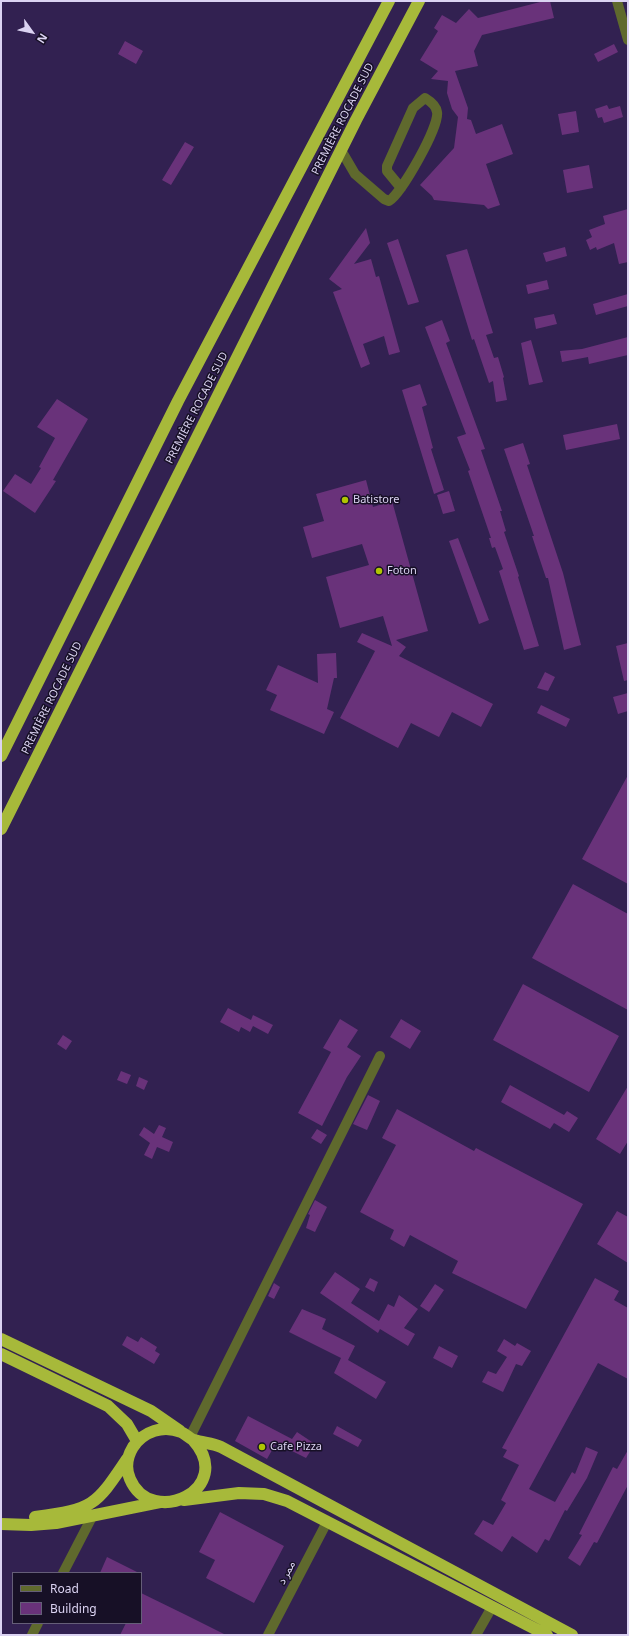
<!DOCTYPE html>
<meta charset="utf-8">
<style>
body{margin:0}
#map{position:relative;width:629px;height:1636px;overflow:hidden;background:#322151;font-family:"Noto Sans",sans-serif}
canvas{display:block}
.frame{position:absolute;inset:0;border:2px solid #dbd3f2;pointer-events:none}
.legend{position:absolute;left:12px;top:1572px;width:130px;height:52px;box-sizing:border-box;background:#171026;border:1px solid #655e78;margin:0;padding:5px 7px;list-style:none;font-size:12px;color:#dbd3f2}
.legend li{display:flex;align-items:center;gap:8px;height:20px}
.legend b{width:20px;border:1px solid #655e78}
.north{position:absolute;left:12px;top:12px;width:40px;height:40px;-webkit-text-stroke:3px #171026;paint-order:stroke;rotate:123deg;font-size:11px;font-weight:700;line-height:16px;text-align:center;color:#dbd3f2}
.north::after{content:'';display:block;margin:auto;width:14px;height:18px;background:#dbd3f2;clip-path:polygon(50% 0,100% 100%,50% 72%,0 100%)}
</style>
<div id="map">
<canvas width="629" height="1636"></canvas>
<div class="frame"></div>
<ul class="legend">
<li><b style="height:5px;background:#5f692d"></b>Road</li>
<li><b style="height:11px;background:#69327a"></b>Building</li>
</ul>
<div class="north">N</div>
</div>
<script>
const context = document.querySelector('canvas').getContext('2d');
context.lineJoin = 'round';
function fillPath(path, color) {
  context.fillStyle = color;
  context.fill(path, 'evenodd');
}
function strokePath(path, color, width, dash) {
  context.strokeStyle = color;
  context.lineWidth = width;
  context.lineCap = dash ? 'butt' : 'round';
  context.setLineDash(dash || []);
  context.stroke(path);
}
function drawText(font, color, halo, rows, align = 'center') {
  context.font = font + ' "Noto Sans",Vazirmatn,sans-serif';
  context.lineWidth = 3;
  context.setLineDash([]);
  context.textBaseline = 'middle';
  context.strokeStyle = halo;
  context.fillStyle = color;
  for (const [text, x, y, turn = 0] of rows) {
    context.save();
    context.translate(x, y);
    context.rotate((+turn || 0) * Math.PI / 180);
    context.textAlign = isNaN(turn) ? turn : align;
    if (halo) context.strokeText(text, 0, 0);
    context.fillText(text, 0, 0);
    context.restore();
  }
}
const building = new Path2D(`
 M544,1h6l4,17 -72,17 -8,16 4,15 -23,5 13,37 -1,11 4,1 5,14 26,-10 11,30 -27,10 14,41 -12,4 -4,-4 -50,-5 -2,-4 -12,-11 34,-37 4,-31 -6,-8 -5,-16 1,-12 -17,-2 7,-8 -18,-11 18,-29 -4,-3 8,-13 14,8 13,-14 9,9z
 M125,41l18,10 -7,13 -18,-10z
 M614,44l4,8 -20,10 -4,-8z
 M607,105l2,4 11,-3 3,11 -19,6 -2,-6 -4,1 -3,-9z
 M576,111l3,21 -17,3 -4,-21z
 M185,142l9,5 -23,38 -9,-5z
 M589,165l4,23 -26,5 -4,-23z
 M628,209v53l-9,2 -5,-21 -17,7 -1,-3 -6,3 -4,-10 6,-3 -3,-7 16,-6 -2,-8z
 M366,228l4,15 -16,21 17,-5 5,18 3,-1 21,76 -11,3 -5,-19 -21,8 7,20 -9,4 -28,-76 9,-3 -13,-10z
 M398,239l21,63 -11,3 -21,-62z
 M565,247l2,9 -21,6 -3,-9z
 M467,249l26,84 -7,2 8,23 4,-1 6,20 -1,1 4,22 -11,2 -3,-21 -4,2 -15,-44 -2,1 -26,-85z
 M547,280l2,9 -21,5 -2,-9z
 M628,294v12l-32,9 -3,-11z
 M554,314l3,10 -21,5 -2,-11z
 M442,320l8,21 -4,2 39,106 -4,1 21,61h-2l6,20 -2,1 15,44 -1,1 21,69 -15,4 -25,-79 4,-2 -8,-22 -3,1 -3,-10h2l-23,-67 2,-1 -13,-33 9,-3 -41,-107z
 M628,337v18l-39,9 -1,-7 -26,5 -2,-11 22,-2z
 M531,340l12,42 -14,3 -8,-42z
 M420,384l7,21 -5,2 11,41 -2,1 13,41 -10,4 -32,-104z
 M57,399l31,20 -35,61 3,1 -21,32 -32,-22 12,-17 16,10 10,-16 -2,-1 16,-29 -18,-11z
 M617,424l3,15 -54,11 -3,-15z
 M523,443l7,21 -3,1 36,108 18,72 -17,5 -16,-72h-2l-14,-42h2l-30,-87z
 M366,480l7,27 19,-6 36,130 -32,9 10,7 -7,9 94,48 -12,23 -29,-15 -13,25 -28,-14 -13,25 -58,-30 35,-67 -18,-9 5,-9 30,13 -9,-30 -43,12 -14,-51 43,-12 -7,-21 -50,14 -9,-31 21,-6 -8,-27z
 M449,491l6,20 -12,3 -6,-19z
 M458,538l31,82 -10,4 -30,-83z
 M628,643v37l-4,1 -8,-35z
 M336,653l1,25h-3l-7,31 7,3 -10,22 -54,-24 7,-15 -11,-5 12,-25 40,18 -1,-29z
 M545,672l10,5 -7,14 -11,-3z
 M628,693v18l-10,3 -5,-17z
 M541,705l29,14 -4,8 -29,-14z
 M628,775v109l-46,-25z
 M573,884l55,30v96l-96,-52z
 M523,984l96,52 -30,56 -96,-52z
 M228,1008l23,12 2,-5 20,10 -5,9 -15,-8 -3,6 -9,-5 -2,5 -19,-10z
 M340,1019l18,11 -11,17 14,9 -14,21 -25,49 -24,-13 33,-61 -8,-4z
 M401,1019l20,12 -11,18 -20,-12z
 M63,1035l9,6 -6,9 -9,-6z
 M121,1071l10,4 -4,9 -10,-4z
 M139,1077l9,4 -4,9 -8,-4z
 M510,1085l54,30 3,-4 11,7 -9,14 -15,-9 -4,6 -49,-27z
 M628,1086v55l-8,13 -24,-15z
 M368,1095l12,6 -13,29 -14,-6z
 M397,1109l77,42 2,-3 107,56 -57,105 -74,-36 6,-12 -48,-26 -6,12 -14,-8 4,-9 -34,-18 36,-67 -14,-7z
 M159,1125l7,3 -4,9 11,5 -4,10 -12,-5 -5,12 -8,-4 6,-12 -11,-8 5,-8 10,7z
 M317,1129l10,6 -6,9 -10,-6z
 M315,1200l12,7 -12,25 -9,-4 4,-13 -2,-1z
 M617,1211l11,6v46l-31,-19z
 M335,1272l25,17 -9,14 28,18 9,-17 6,3 5,-12 19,14 -14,19 11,6 -7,12 -28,-17 -2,4 -58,-40z
 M370,1278l8,4 -4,10 -9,-5z
 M595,1278l24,13 -5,9 14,8v71l-30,-16 -69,126 26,13 17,-30 3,2 11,-27 12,5 -11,26 -20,33 -2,-1 -16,31 -4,-2 -8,14 -25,-17 -10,16 -28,-18 9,-14 10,5 13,-22 -5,-3 18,-35 -16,-8 4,-7 -5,-2z
 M274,1283l6,4 -6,12 -6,-3z
 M435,1284l9,6 -15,22 -9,-6z
 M302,1309l24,10 -4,10 33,17 -7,14 38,22 -10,17 -42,-26 7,-15 -52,-26z
 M127,1336l11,6 3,-5 16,10 -2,4 5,3 -6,10 -32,-19z
 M504,1339l11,7 2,-3 14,8 -9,15 -6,-2 -13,28 -21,-10 6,-11 8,3 11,-17 -10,-6z
 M439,1346l19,10 -6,12 -19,-10z
 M248,1416l44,23 5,-7 18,12 -9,14 -30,-15 -9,16 -32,-18z
 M337,1426l25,14 -4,7 -25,-13z
 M628,1450v35l-31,58 -3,-1 -14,24 -12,-8 14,-23 -3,-1 34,-67 4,2z
 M220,1512l64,34 -30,57 -48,-25 9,-18 -16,-8z
 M107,1557l32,16h-39z
 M141,1593l45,22 40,20h-106l6,-12h15z`);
const minor = new Path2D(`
 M617,1l11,39
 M341,150l14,24 29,25 5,2c12,-7 51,-75 48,-89 -1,-7 -7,-11 -12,-14l-12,10 -26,58v5l14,17
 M190,1437l190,-381
 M63,1573l29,-56
 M32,1635l6,-12
 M268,1635l59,-113
 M476,1635l16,-28`);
const highway = new Path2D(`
 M1,756l177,-355 211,-400
 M1,829l355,-709 63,-119
 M1,1339l150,72 29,20
 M1,1354l107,52 19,18 10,17
 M193,1440c44,49 -42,89 -63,39 -5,-11 -3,-22 3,-32 11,-16 30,-22 48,-15 5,2 9,7 13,8 9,3 18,3 27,7l351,188
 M184,1500l55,-7 25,1 23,7 260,134
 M35,1517c58,-8 60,-10 92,-58
 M1,1524l30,1 25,-2 104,-21`);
const markers = [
 [345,500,4,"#b0c502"],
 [379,571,4,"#b0c502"],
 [262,1447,4,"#b0c502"]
];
const streetNames = [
 ["PREMIÈRE ROCADE SUD",343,119,-63],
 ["PREMIÈRE ROCADE SUD",197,408,-63],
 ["PREMIÈRE ROCADE SUD",52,698,-64],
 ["ممر د",287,1573,-62]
];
const poiNames = [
 ["Batistore",353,500],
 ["Foton",387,571],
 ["Cafe Pizza",270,1447]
];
fillPath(building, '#69327a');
strokePath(minor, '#5f692d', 10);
strokePath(highway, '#a7b93a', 12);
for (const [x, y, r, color] of markers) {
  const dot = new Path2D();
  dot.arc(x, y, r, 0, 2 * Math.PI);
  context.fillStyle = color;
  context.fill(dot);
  strokePath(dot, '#171026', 1.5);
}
drawText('11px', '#dbd3f2', '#171026', streetNames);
drawText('11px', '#dbd3f2', '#171026', poiNames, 'left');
</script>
